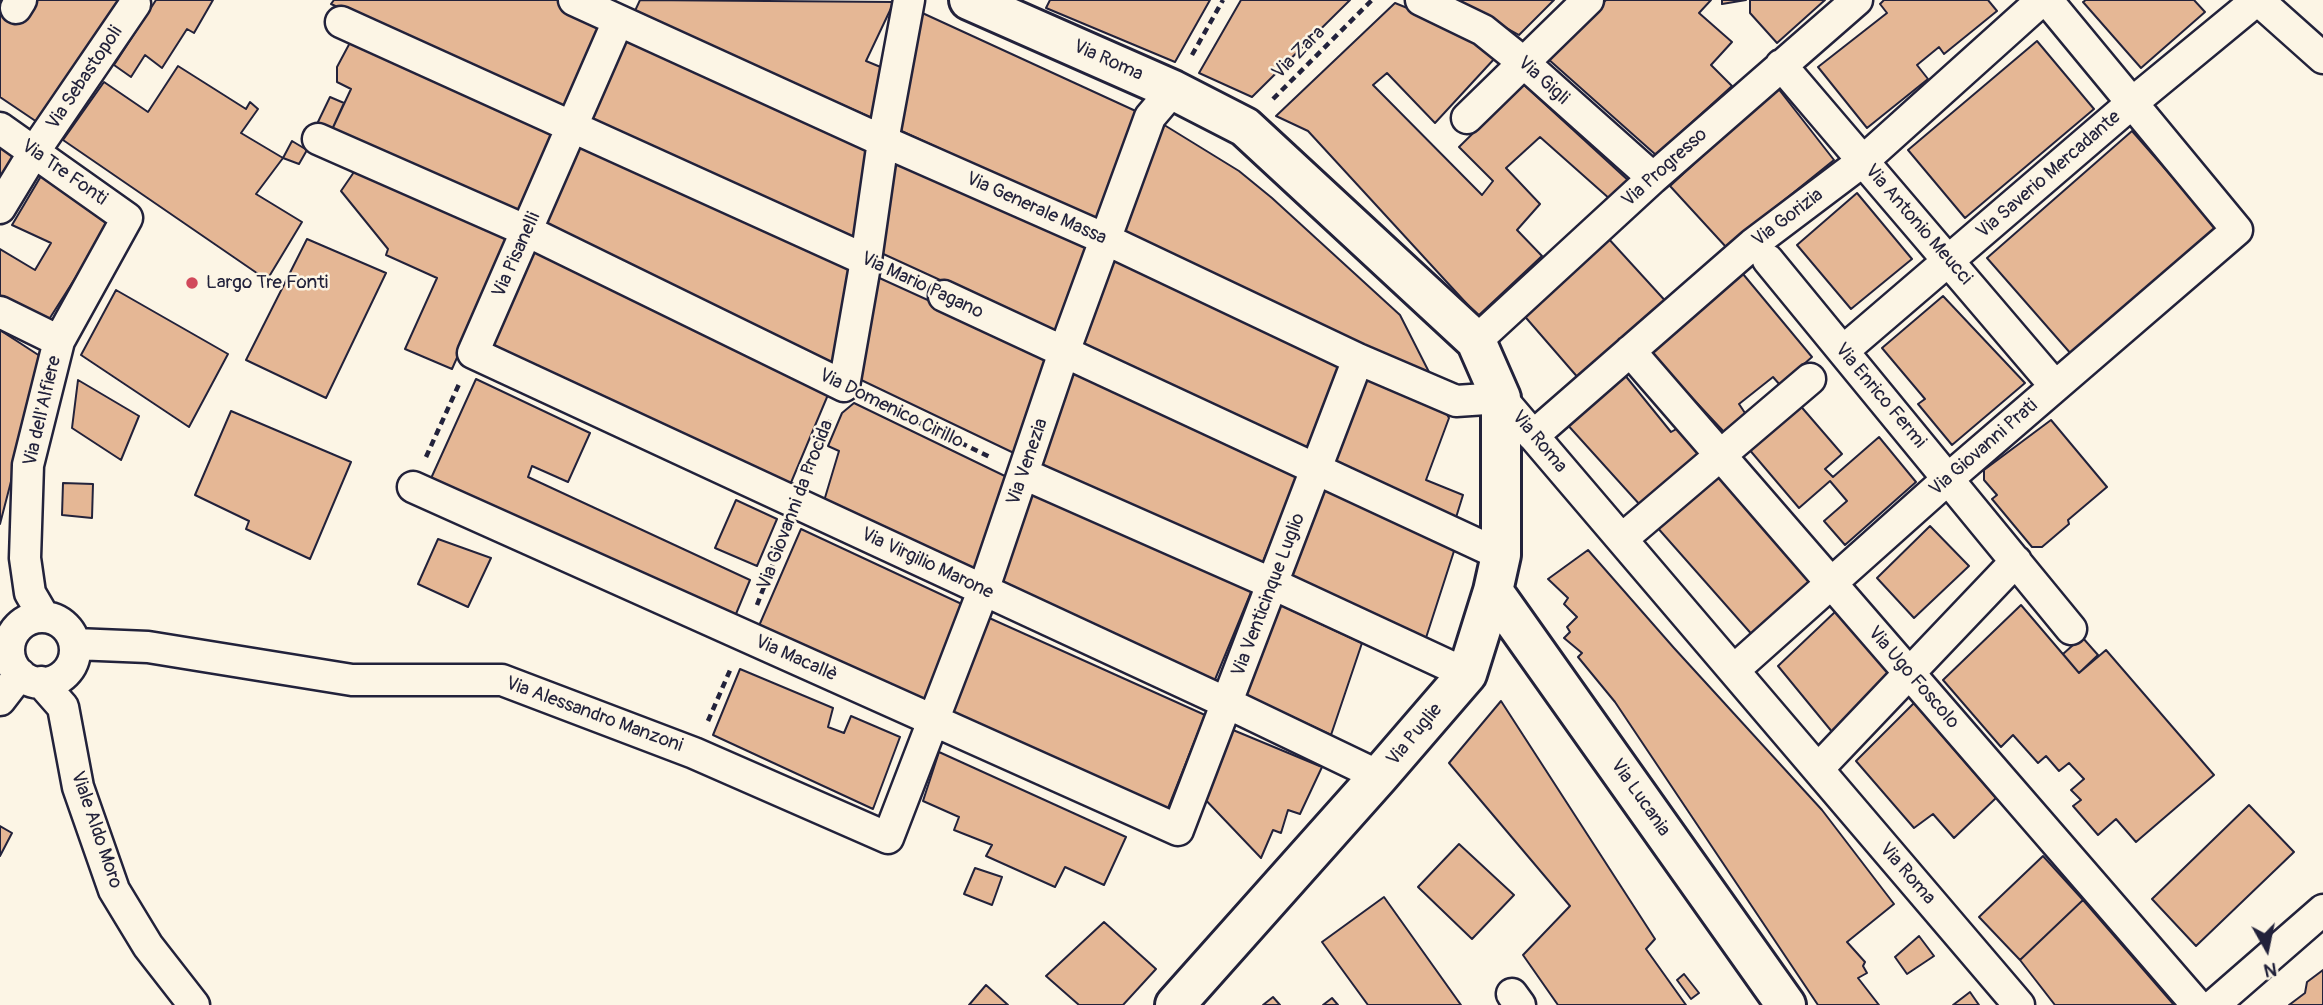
<!DOCTYPE html>
<meta charset="utf-8">
<style>
body{margin:0}
#map{position:relative;width:2323px;height:1005px;overflow:hidden;background:#fcf5e5;font-family:Pangolin,sans-serif}
canvas{display:block}
.north{position:absolute;left:2232px;top:914px;width:70px;height:70px;-webkit-text-stroke:5px #fcf5e5;paint-order:stroke;rotate:171deg;font-size:19px;font-weight:700;line-height:28px;text-align:center;color:#22223b}
.north::after{content:'';display:block;margin:auto;width:24px;height:32px;background:#22223b;clip-path:polygon(50% 0,100% 100%,50% 72%,0 100%)}
</style>
<div id="map">
<canvas width="2323" height="1005"></canvas>
<div class="north">N</div>
</div>
<script>
const context = document.querySelector('canvas').getContext('2d');
context.lineJoin = 'round';
function fillPath(path, color) {
  context.fillStyle = color;
  context.fill(path, 'evenodd');
}
function strokePath(path, color, width, dash) {
  context.strokeStyle = color;
  context.lineWidth = width;
  context.lineCap = dash ? 'butt' : 'round';
  context.setLineDash(dash || []);
  context.stroke(path);
}
function drawText(font, color, halo, rows, align = 'center') {
  context.font = font + ' Pangolin,sans-serif';
  context.lineWidth = 5;
  context.setLineDash([]);
  context.textBaseline = 'middle';
  context.strokeStyle = halo;
  context.fillStyle = color;
  for (const [text, x, y, turn = 0] of rows) {
    context.save();
    context.translate(x, y);
    context.rotate((+turn || 0) * Math.PI / 180);
    context.textAlign = isNaN(turn) ? turn : align;
    if (halo) context.strokeText(text, 0, 0);
    context.fillText(text, 0, 0);
    context.restore();
  }
}
const building = new Path2D(`
 M0,0h121l-81,124 -40,-27z
 M156,0h57l-19,33 -7,-4 -25,39 -17,-13 -14,22 -17,-12z
 M334,0h224l46,23 -39,88 -234,-107z
 M640,0l254,2 -28,59 17,7 -11,50 -238,-105z
 M1050,0h160l-35,62 -129,-54z
 M1241,0h109l-98,97 -53,-24z
 M1456,0h98l-35,35z
 M1606,0h105l-12,13 33,29 -21,23 21,21 -76,69 -109,-97z
 M1722,0h24l-24,4z
 M1750,0h75l-48,43 -27,-30z
 M1884,0h104l9,11 -53,43 -5,-7 -22,18 11,14 -61,49 -49,-61 69,-54 -7,-9z
 M2086,0h108l11,12 -64,56 -58,-66z
 M1395,3l81,33 19,22 -60,65 -48,-50 -14,12 109,110 11,-14 -34,-34 64,-63 107,98 -19,18 -71,-63 -34,31 34,36 -23,26 25,26 -64,60 -170,-185 -32,-15z
 M918,11l222,102 -41,109 -202,-93z
 M625,36l244,107 -15,98 -272,-119z
 M353,37l205,94 -39,88 -189,-85 21,-45 -14,-7v-15z
 M2037,41l57,68 -129,109 -57,-68z
 M178,66l68,43 4,-7 8,7 -17,24 42,25 -27,36 46,28 -35,58 -204,-140 41,-58 44,30z
 M1777,87l57,73 -108,87 -56,-61z
 M330,97l14,6 -14,31 -13,-10z
 M1161,123l78,48 33,27 128,117 29,57 -3,1 -306,-140z
 M2132,131l85,97 -145,127 -85,-97z
 M292,141l15,9 -8,14 -16,-6z
 M578,141l272,123 -17,102 -293,-136z
 M0,146l18,12 -18,26z
 M895,155l196,90 -31,90 -181,-83z
 M44,171l65,54 -61,96 -32,-19 -7,7 -9,-8v-52l35,21 16,-27 -39,-18z
 M354,172l155,68 -57,129 -47,-20 32,-71 -51,-23 2,-6 -47,-58z
 M1857,193l55,66 -61,50 -54,-64z
 M1607,237l63,69 -90,74 -59,-68z
 M307,239l79,34 -60,125 -80,-38z
 M530,250l300,140 -40,95 -302,-138z
 M1113,255l228,105 -34,91 -224,-106z
 M1743,274l69,83 -32,28 -7,-8 -34,27 8,12 -22,17 -75,-80z
 M875,276l178,81 -35,98 -161,-77z
 M116,290l112,64 -39,73 -108,-72z
 M1943,296l82,87 -73,62 -34,-41 7,-5 -43,-51z
 M0,330l43,28 -43,166z
 M1072,362l228,110 -40,97 -222,-102z
 M1360,374l84,35 5,9 -23,62 37,15 -9,29 -126,-64z
 M1624,374l47,58 9,-5 23,23 -62,56 -76,-84z
 M476,379l114,54 -22,49 -36,-16 -4,11 222,103 -19,46 -303,-141z
 M78,380l61,36 -18,44 -49,-32z
 M854,403l157,76 -35,92 -152,-70 15,-50 -11,-5 14,-33z
 M1798,403l44,51 -17,15 8,8 46,-40 37,45 -71,63 -21,-24 23,-20 -17,-20 -31,27 -51,-60z
 M231,411l120,51 -41,97 -64,-30 3,-8 -54,-26z
 M2051,420l56,67 -39,33 1,4 -27,23h-10l-40,-48 5,-4 -13,-15v-10z
 M1720,471l95,111 -60,56 -99,-112z
 M63,483l30,1 -1,34 -30,-3z
 M1321,484l134,64 -31,96 -142,-65z
 M1032,488l220,102 -38,92 -214,-101z
 M736,500l41,19 -20,47 -42,-18z
 M1930,526l39,40 -55,52 -37,-40z
 M801,529l165,77 -38,102 -173,-73z
 M438,539l53,19 -23,49 -50,-23z
 M1588,550l86,98 148,162 72,94 -47,38 18,20 -2,4 4,7 -9,5 21,27h-61l-203,-303 -37,-45 4,-4 -18,-15 6,-6 -3,-5 10,-10 -13,-13 4,-6 -20,-19z
 M1274,602l88,41 -31,92 -90,-42z
 M2021,605l58,68 27,-23 108,125 -78,67 -20,-23 -18,16 -25,-29 8,-6 -10,-10 13,-11 -15,-16 -10,8 -13,-15 -8,7 -25,-28 -12,12 -58,-67z
 M1836,611l57,66 -60,56 -55,-67z
 M987,617l218,98 -39,98 -216,-92z
 M2082,637l16,18 -19,18 -16,-19z
 M740,669l93,39 -5,19 16,6 7,-17 49,21 -27,72 -160,-74z
 M1501,701l154,238 -9,10 40,56h-128l-35,-50 47,-49 -121,-143z
 M1914,703l82,95 -42,40 -21,-24 -19,14 -58,-67z
 M1221,725l101,42 -22,47 -12,-4 -7,23 -8,-3 -12,28 -62,-65z
 M939,752l187,85 -22,48 -39,-18 -10,20 -69,-31 6,-11 -38,-15 5,-13 -36,-16z
 M2249,805l45,47 -98,94 -44,-47z
 M0,826l12,7 -12,23z
 M1459,844l55,51 -42,44 -54,-52z
 M2043,856l40,44 -63,60 -41,-43z
 M975,868l27,9 -10,28 -28,-11z
 M1384,897l77,108h-93l-46,-63z
 M2083,900l91,105h-119l-35,-45z
 M1104,922l52,47 -33,36h-44l-33,-29z
 M1919,936l15,20 -27,18 -12,-17z
 M2323,970v35h-34l16,-12 2,-11z
 M1684,974l15,19 -8,6 -14,-19z
 M986,985l22,20h-39z
 M1970,992l9,13h-26z
 M1273,997l7,8h-17z
 M1332,998l6,7h-15z`);
const path = new Path2D(`
 M1192,55l31,-55
 M1273,99l99,-99
 M897,274l17,8
 M874,401l118,57
 M426,457l34,-75
 M809,471l22,-53
 M757,605l27,-70
 M708,721l23,-53`);
const minor = new Path2D(`
 M574,0l309,141 222,98 253,120 98,42 45,-3 518,607
 M1421,0l62,30 41,33 129,115
 M2258,0l65,58
 M16,8l5,-8
 M618,21l-145,332 754,350 152,73
 M341,22l525,238
 M1781,65l274,321
 M1467,118l121,-118
 M0,128l127,90 -68,123 -31,124 -3,93 5,35 14,24
 M318,139l209,92 317,155 22,-126 17,-119 26,-141
 M0,208l34,-56 101,-148
 M1768,260l303,369
 M944,296l557,259
 M0,312l59,29
 M1476,341l177,-163 204,-178
 M1630,351l567,654
 M1843,351l289,-248 125,-103
 M1533,436l220,-192 110,-83 179,-161
 M1024,474l249,110 194,90
 M413,487l765,343 180,-471
 M1622,539l188,-160
 M9 650a33 33 0 1 1 66 0a33 33 0 1 1-66 0Z
 M75,644l73,3 204,33h150l192,73 194,85 95,-247 81,-239 86,-235 23,-27
 M1734,670l215,-192 288,-248 -190,-230
 M41,682l22,25 15,80 36,103 34,56 46,59
 M0,700l20,-26
 M1818,769l198,-208
 M1512,994l8,11
 M2214,1005l109,-95`);
const tertiary = new Path2D(`
 M969,0l204,90 72,37 231,214 25,57v157l-8,36 -26,83 -88,102 -204,229
 M1493,591l293,414`);
const markers = [
 [192,283,7,"#d1495b"]
];
const streetNames = [
 ["Via Zara",1299,53,-45],
 ["Via Roma",1108,61,24],
 ["Via Sebastopoli",85,78,-56],
 ["Via Gigli",1543,81,42],
 ["Via Progresso",1665,168,-42],
 ["Via Tre Fonti",64,173,35],
 ["Via Saverio Mercadante",2049,175,-41],
 ["Via Generale Massa",1036,209,24],
 ["Via Gorizia",1788,218,-37],
 ["Via Antonio Meucci",1918,225,49],
 ["Via Pisanelli",517,255,-66],
 ["Via Mario Pagano",922,286,25],
 ["Via Enrico Fermi",1880,396,50],
 ["Via Domenico Cirillo",891,409,26],
 ["Via dell'Alfiere",43,411,-77],
 ["Via Roma",1539,442,50],
 ["Via Giovanni Prati",1984,448,-41],
 ["Via Venezia",1028,462,-71],
 ["Via Giovanni da Procida",796,505,-69],
 ["Via Virgilio Marone",927,564,25],
 ["Via Venticinque Luglio",1269,595,-69],
 ["Via Macallè",796,659,24],
 ["Via Ugo Foscolo",1913,678,49],
 ["Via Alessandro Manzoni",594,715,20],
 ["Via Puglie",1415,735,-50],
 ["Via Lucania",1640,798,55],
 ["Viale Aldo Moro",96,830,71],
 ["Via Roma",1907,874,49]
];
const poiNames = [
 ["Largo Tre Fonti",206,283]
];
fillPath(building, '#e5b795');
strokePath(building, '#22223b', 2);
strokePath(minor, '#22223b', 35);
strokePath(tertiary, '#22223b', 44);
strokePath(path, '#22223b', 4.5, [7, 5]);
strokePath(minor, '#fcf5e5', 30);
strokePath(tertiary, '#fcf5e5', 38);
for (const [x, y, r, color] of markers) {
  const dot = new Path2D();
  dot.arc(x, y, r, 0, 2 * Math.PI);
  context.fillStyle = color;
  context.fill(dot);
  strokePath(dot, '#fcf5e5', 2.5);
}
drawText('19px', '#22223b', '#fcf5e5', streetNames);
drawText('19px', '#22223b', '#fcf5e5', poiNames, 'left');
</script>
